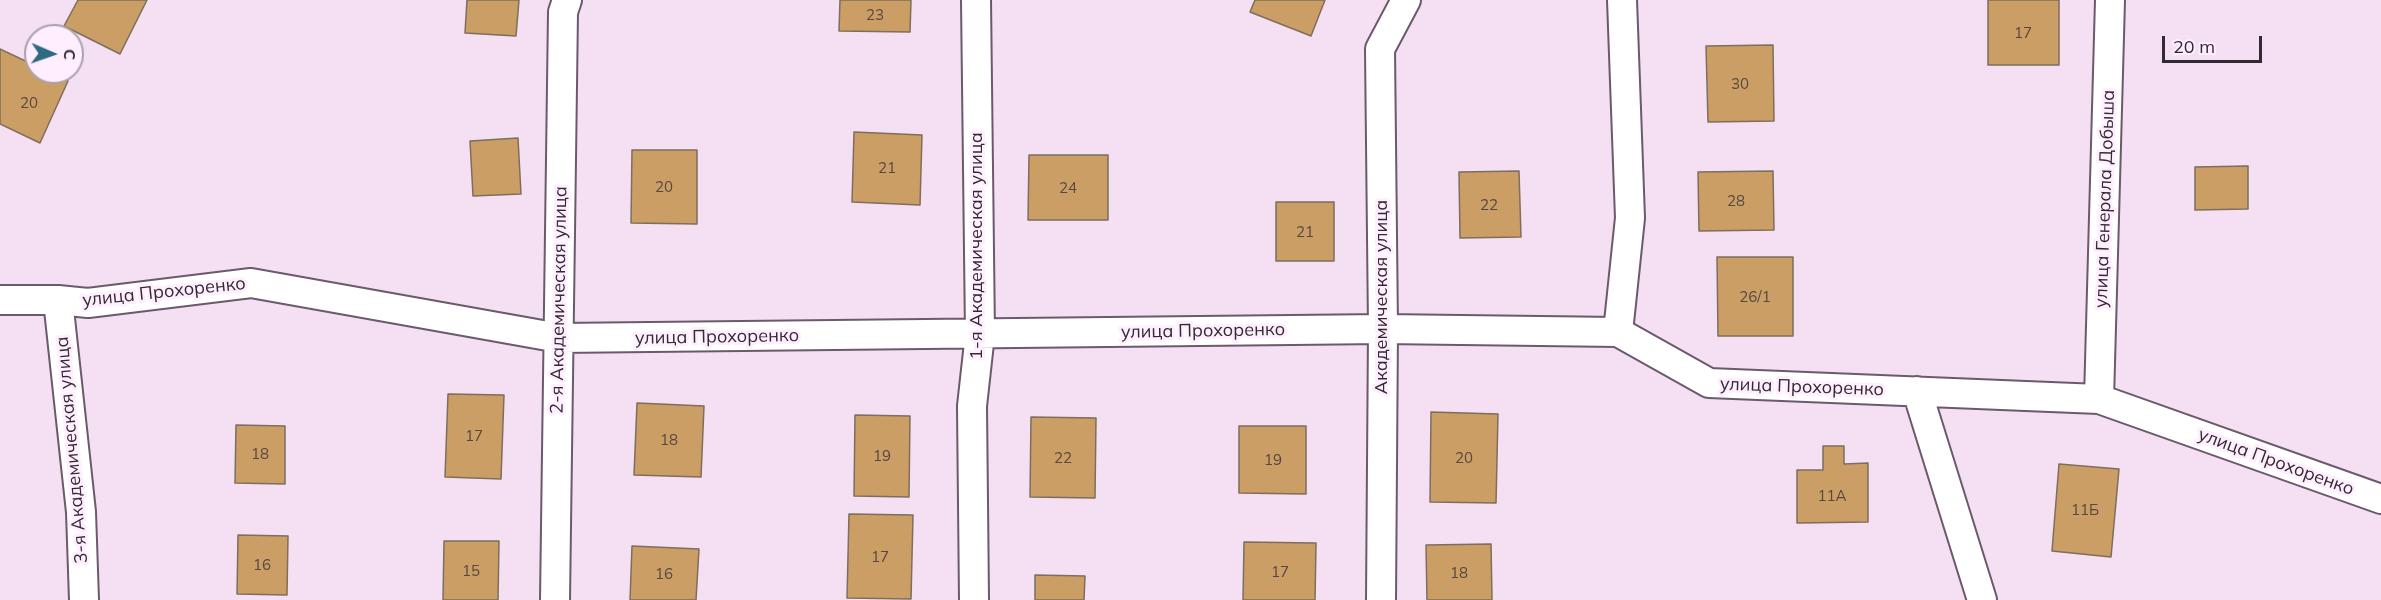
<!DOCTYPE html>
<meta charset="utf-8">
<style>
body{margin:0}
#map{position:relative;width:2381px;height:600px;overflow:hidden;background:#f4dff3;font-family:Mulish,sans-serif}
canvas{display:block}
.north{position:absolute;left:24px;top:24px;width:60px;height:60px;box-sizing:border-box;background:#feeefe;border:2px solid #aca0ac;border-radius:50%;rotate:92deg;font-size:16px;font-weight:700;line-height:24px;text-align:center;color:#322a32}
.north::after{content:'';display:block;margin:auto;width:21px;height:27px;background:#2e6a81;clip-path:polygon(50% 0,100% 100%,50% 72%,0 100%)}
.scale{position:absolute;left:2162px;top:36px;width:100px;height:27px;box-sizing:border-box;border:3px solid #322a32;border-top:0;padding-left:8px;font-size:18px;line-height:21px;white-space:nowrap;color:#322a32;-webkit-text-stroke:4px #feeefe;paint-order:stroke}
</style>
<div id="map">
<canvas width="2381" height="600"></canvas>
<div class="north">С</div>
<div class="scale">20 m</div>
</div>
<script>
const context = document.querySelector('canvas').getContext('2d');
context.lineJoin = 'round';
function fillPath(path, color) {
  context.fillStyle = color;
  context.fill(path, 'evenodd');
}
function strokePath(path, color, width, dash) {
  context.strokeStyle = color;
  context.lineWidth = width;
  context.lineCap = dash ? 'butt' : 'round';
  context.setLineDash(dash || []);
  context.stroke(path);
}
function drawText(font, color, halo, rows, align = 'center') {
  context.font = font + ' Mulish,sans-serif';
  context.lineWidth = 6;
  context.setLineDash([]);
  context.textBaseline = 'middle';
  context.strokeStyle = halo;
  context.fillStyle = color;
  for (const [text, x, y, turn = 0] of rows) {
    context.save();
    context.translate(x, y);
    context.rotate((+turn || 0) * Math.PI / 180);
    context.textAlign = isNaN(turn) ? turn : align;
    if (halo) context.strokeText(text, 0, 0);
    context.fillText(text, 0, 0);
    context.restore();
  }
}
const building = new Path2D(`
 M78,0h69l-27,54 -56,-28z
 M467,0h52l-3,36 -51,-3z
 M840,0h71l-1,32 -71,-1z
 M1255,0h70l-14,36 -61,-24z
 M1988,0h71v65h-71z
 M1773,45l1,76 -66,1 -2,-76z
 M0,49l36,17v6h13l19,9 -28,62 -40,-19z
 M854,132l68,3 -2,70 -68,-3z
 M518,138l3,56 -48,2 -3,-55z
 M632,150h65v74l-66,-1z
 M1029,155h79v65h-80z
 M2248,166v43l-53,1v-43z
 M1519,171l2,66 -61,1 -1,-66z
 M1773,171l1,59 -75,1 -1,-59z
 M1276,202h58v59h-58z
 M1717,257h76v79h-75z
 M448,394l56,1 -3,84 -56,-2z
 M637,403l67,3 -3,71 -67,-2z
 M1431,412l67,2 -2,89 -66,-1z
 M855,415l55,1 -1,81 -55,-1z
 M1031,417l65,1 -1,80 -65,-1z
 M236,425l49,1v58l-50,-1z
 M1239,426h67v68l-67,-1z
 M1823,446h21v18l24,-1v59l-71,1v-53h26z
 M2059,464l60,5 -8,88 -59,-6z
 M849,514l64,1 -2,84 -64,-1z
 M238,535l50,1 -1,59 -50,-1z
 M444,541h55l-1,59h-55z
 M1244,542l72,1 -1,57h-72z
 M1491,544l1,56h-65l-1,-55z
 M632,546l67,3 -3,51h-66z
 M1035,575l50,1 -1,24h-49z`);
const street = new Path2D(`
 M0,300h58l30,3 163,-20 308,55 824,-9 235,3 91,51 390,16 282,100
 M58,300l23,212 3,88
 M1618,332l12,-114 -8,-218
 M1917,391l65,209
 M2099,399l11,-399
 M555,600l8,-588 4,-12
 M974,600l-2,-194 8,-72 -4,-334
 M1381,600l2,-271 -3,-280 26,-49`);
const numberNames = [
 ["23",875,15],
 ["17",2023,33],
 ["30",1740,84],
 ["20",29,103],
 ["21",887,168],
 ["20",664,187],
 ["24",1068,188],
 ["28",1736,201],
 ["22",1489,205],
 ["21",1305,232],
 ["26/1",1755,297],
 ["17",474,436],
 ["18",669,440],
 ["18",260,454],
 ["19",882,456],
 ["22",1063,458],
 ["20",1464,458],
 ["19",1273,460],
 ["11А",1832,496],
 ["11Б",2085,510],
 ["17",880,557],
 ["16",262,565],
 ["15",471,571],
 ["17",1280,572],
 ["18",1459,573],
 ["16",664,574]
];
const streetNames = [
 ["улица Генерала Добыша",2105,199,-88],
 ["1-я Академическая улица",977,246,-90],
 ["улица Прохоренко",164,292,-6],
 ["Академическая улица",1382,297,-90],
 ["2-я Академическая улица",559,300,-89],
 ["улица Прохоренко",1203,331,-1],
 ["улица Прохоренко",717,337,-1],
 ["улица Прохоренко",1802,387,2],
 ["3-я Академическая улица",72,450,-95],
 ["улица Прохоренко",2276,462,20]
];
fillPath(building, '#cb9e66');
strokePath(building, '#7e6e5c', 1.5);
strokePath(street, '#6b5a6b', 32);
strokePath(street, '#fff', 28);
drawText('15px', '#58473f', null, numberNames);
drawText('18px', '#322a32', '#feeefe', streetNames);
</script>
